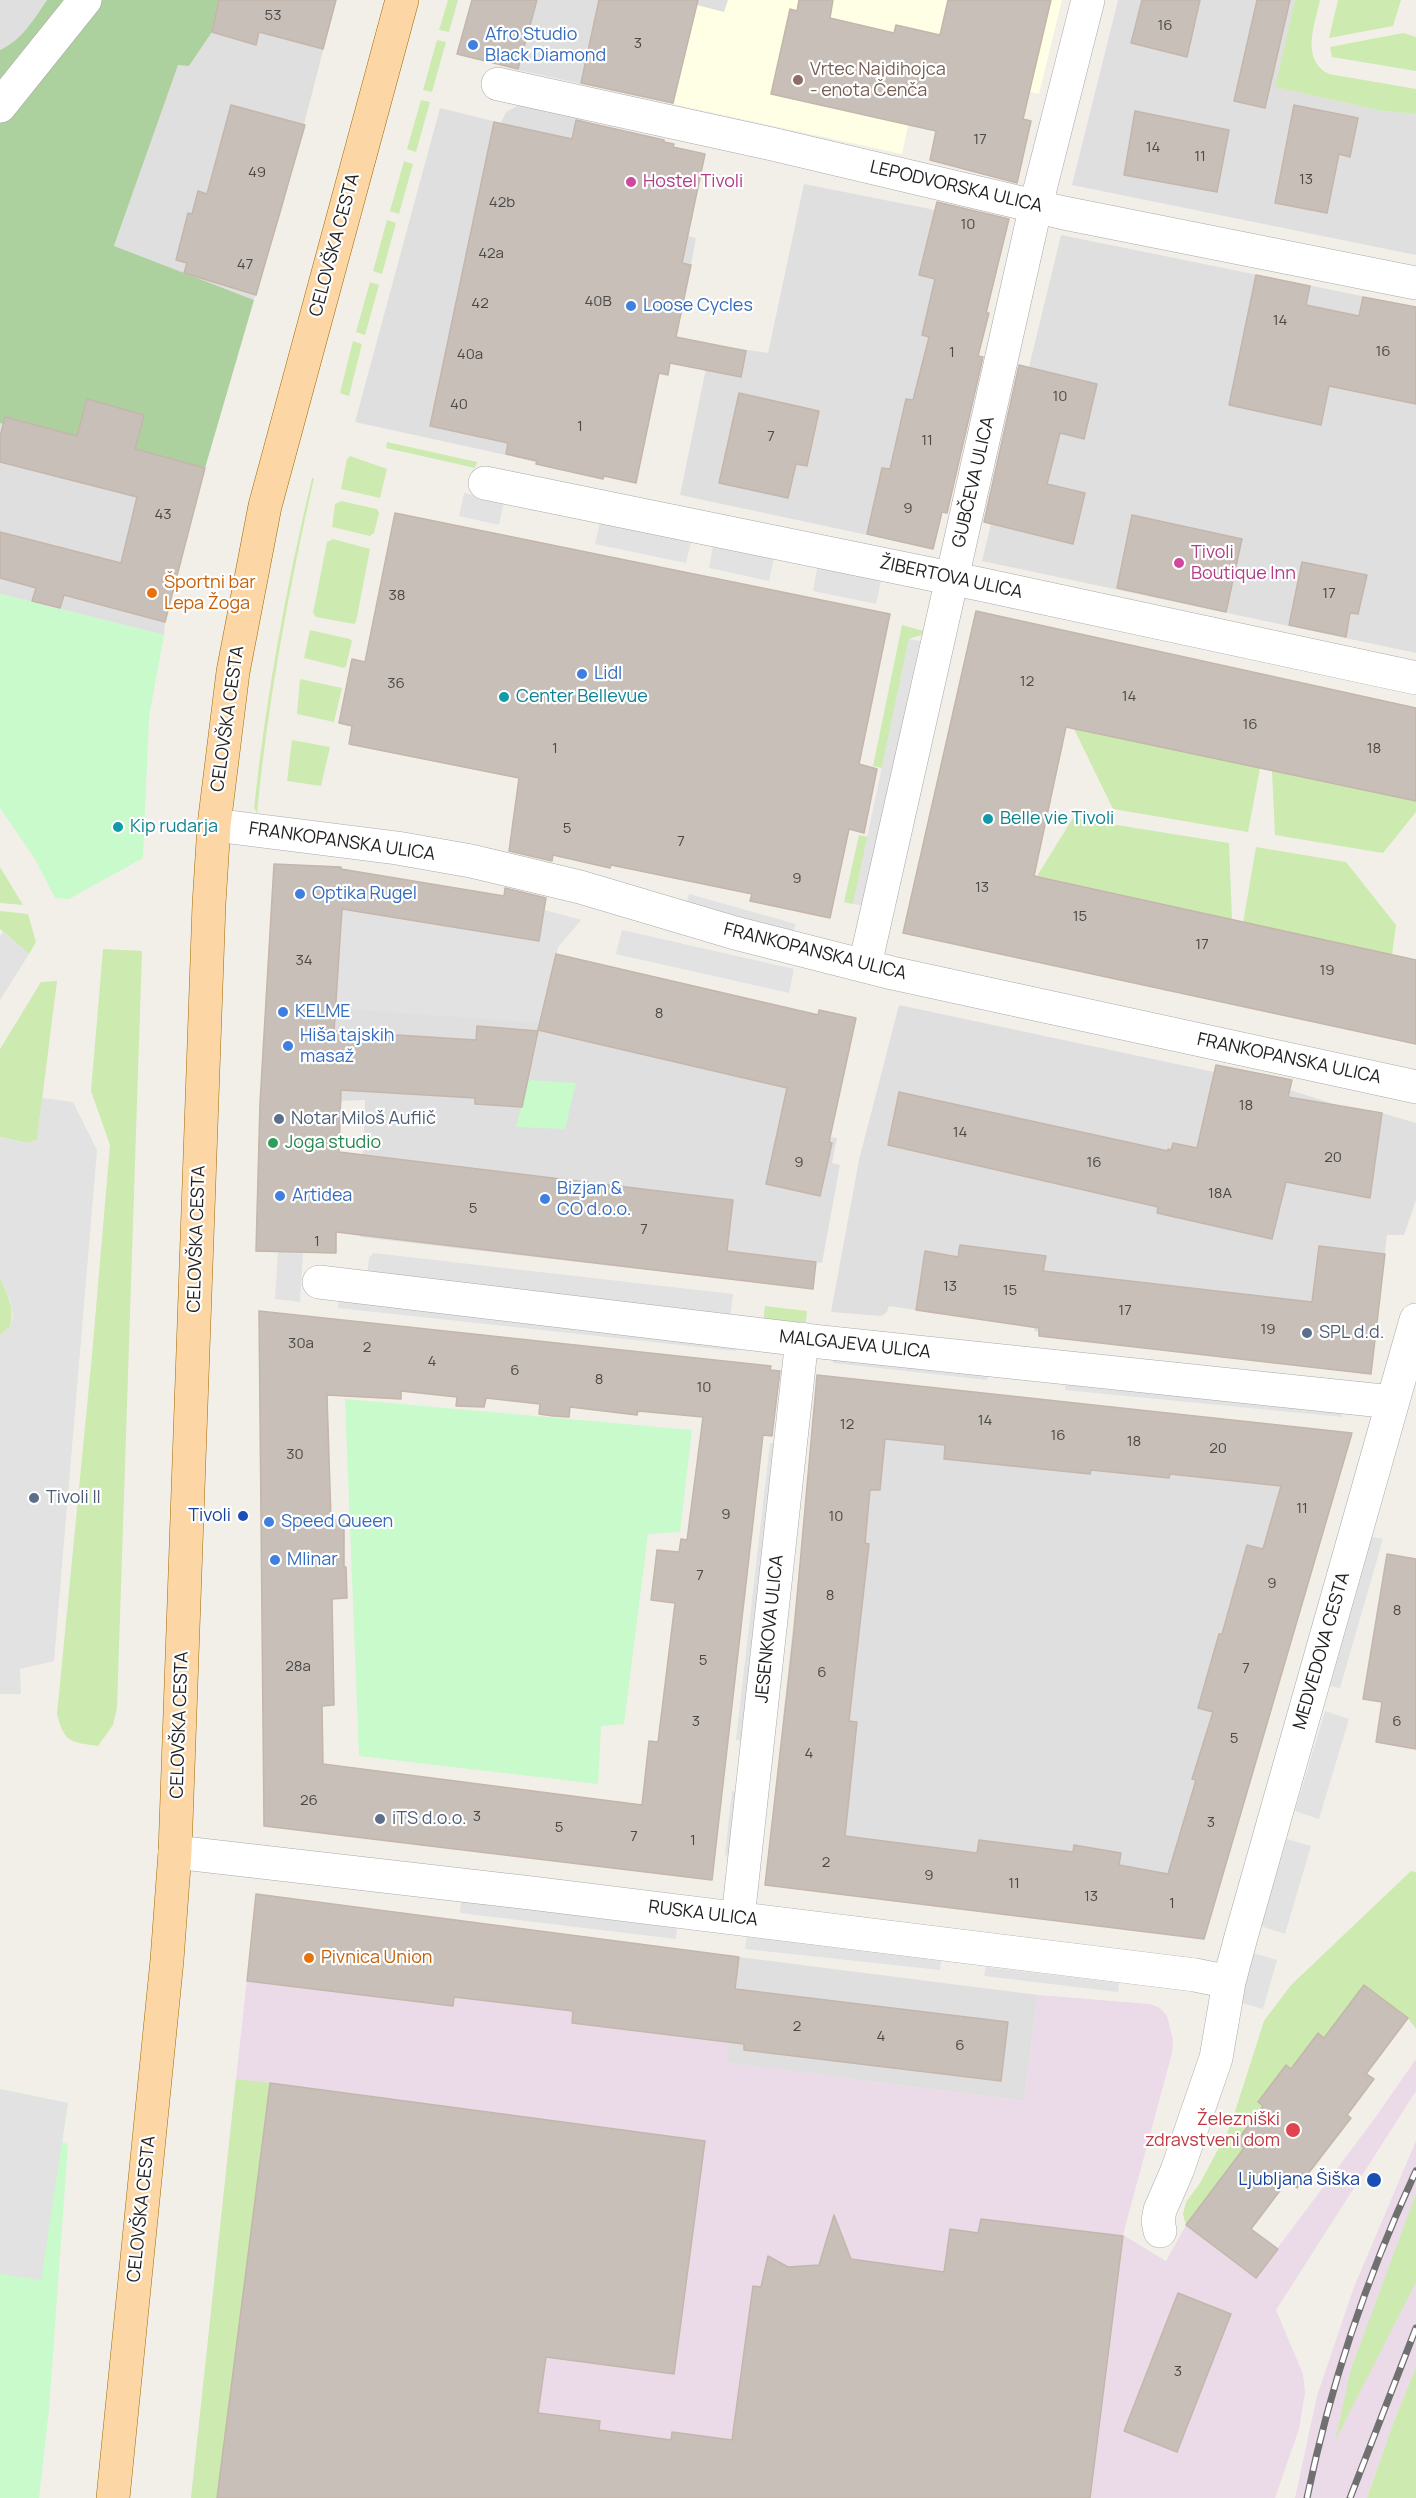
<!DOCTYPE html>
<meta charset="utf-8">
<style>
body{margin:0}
canvas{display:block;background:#f2efe9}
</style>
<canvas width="1416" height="2498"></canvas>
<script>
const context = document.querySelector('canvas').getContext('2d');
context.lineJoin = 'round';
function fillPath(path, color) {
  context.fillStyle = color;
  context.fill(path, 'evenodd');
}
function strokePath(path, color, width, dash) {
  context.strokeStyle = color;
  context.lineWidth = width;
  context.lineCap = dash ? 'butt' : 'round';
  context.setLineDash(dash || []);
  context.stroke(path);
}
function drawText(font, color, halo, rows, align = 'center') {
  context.font = font + ' Manrope,sans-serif';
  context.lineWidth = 4.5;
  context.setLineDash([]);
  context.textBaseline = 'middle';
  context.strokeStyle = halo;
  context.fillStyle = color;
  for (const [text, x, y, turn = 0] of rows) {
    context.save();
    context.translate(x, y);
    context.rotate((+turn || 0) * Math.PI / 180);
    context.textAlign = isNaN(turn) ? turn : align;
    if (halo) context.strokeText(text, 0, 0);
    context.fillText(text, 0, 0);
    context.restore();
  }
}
const residential = new Path2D(`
 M0,0h47l-18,27 -20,19 -9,4z
 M219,0h117l-54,210 -28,90 -140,-53 64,-183 11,2 23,-34z
 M472,0h256l-3,13 -28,-7 -24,98 -155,-34 -61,-16z
 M1118,0h177l-19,87 106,24 34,3v141l-344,-70z
 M519,105l59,13 29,12 67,14 -1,3 32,7 -17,82 8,2 -5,27 -23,110 -9,-1 -23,109 -32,-7 -1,3 -97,-24 -151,-33 85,-314 61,15 5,-11z
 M804,184l131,26 72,17 -74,322 -253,-54 31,-151 57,9z
 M1061,235l355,72v346l-434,-92z
 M87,399l57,16 -8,34 69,19 -40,153 -1,14 -164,-41v-171l3,1 2,-7 72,19z
 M274,864l67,3 -1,9 204,34 37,10 -23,27 -2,7 263,60 11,123 7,1 -5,25 8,2 -18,98 -6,-1 -3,27 -453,-52 5,-137 -25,1 -4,152 -80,-2 4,-148z
 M899,1005l315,67 3,-7 75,15 -2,10 50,16 42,7 34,10v77l-12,35h-17l-16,139 -332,-38v-4l-5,-1v-3l-145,-22 -2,6 -5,4 -51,-4 28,-152z
 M820,1375l532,58 -148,506 -439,-54z
 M739,1957l299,38 -14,106 -298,-38z`);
const industrial = new Path2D(`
 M256,1894l483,63 -12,106 297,38 14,-106 112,9 10,4 7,8 6,24 -1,13 -49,182 43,26 20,-36 69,53 120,-160 41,-59v32l-140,219 27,64 2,19 -6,36 -24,69h-1084z
 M1416,2141v226l-23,57 -26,74h-72l22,-102 37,-109z`);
const education = new Path2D(`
 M728,0h334l-23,94 -119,-25 -18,85 -229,-50 24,-99 27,7z`);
const grass = new Path2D(`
 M448,0h10l-9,32 -10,-2z
 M1295,0h25c-5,24 -20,60 9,74l87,15v25l-34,-3 -107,-24z
 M1338,0h63l-8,26 -64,12z
 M1403,33l13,4v34l-84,-14 -2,-10z
 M437,40l9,2 -14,50 -9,-2z
 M421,100l9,2 -14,50 -9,-3z
 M404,161l9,3 -14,50 -9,-3z
 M387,220l9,3 -14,51 -9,-3z
 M370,282l9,3 -14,50 -9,-3z
 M353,341l9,3 -13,52 -9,-3z
 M387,442l90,20 -2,6 -89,-20z
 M350,456l37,13 -7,29 -39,-9 6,-30z
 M312,478h2c-25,111 -46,222 -57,335l-3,-5c12,-111 32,-221 58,-330z
 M341,501l36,8 2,4 -5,20 -4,3 -38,-9 3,-23z
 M333,539l37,10 -14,73 -2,2 -38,-7 -3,-4 14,-71z
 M902,625l22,6 -3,4 -12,4 -27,129 -9,-2z
 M310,630l40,9 2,2 -6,25 -2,2 -40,-10z
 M300,679l42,9 -8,34 -37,-8z
 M1074,729l186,39 -12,64 -135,-23z
 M292,740l38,7 -9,39 -34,-5z
 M1272,771l144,30v11l-33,41 -108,-18z
 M1073,818l156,25 3,76 -195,-43z
 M859,835l9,2 -15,67 -9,-2z
 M1256,847l90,15 50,63 -4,30 -149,-32z
 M0,867l23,38 -23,-2z
 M0,911l28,3 8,28 -7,12 -29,-25z
 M103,949l39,2 -25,757 -4,17 -15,21c-27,-4 -34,-3 -41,-32l35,-359 18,-210 -19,-54z
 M57,981l-20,159 -10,3 -27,-6v-88l41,-67z
 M0,1278c8,16 15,31 10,49l-10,8z
 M765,1306l42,5 -1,10 -7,6 -36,-4z
 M1411,1871l5,1v157l-8,-11 -43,-32 -41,52 -7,-5 -26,36 -6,-3 -27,36 5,4 -27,35 8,7 -58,77 -3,-11 3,-12 14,-19 30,-56 34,-106 27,-36z
 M236,2079l34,4 -53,415h-26z
 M1416,2194v88l-81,159 16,-72z
 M1416,2367v131h-49l26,-74z`);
const forest = new Path2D(`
 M47,0h172l-7,32 -23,34 -11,-1 -64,181 140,54 -49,168 -70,-19 9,-34 -57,-16 -10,37 -71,-19 -3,7 -3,-1v-373c22,-10 34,-31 47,-50z`);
const park = new Path2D(`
 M0,594l164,41 -15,82 -6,141 -74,41 -14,-1 -20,-39 -35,-51z
 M528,1080l48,3 -11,46 -49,-2z
 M345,1399l347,31 -12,102 -32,2 -24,190 -23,2 -3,58 -239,-28z
 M0,2089l68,14 -6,39 6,2 -19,265 -10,89h-39z`);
const parking = new Path2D(`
 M464,493l40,9 -5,23 -40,-9z
 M600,522l91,20 -5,21 -91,-19z
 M713,546l61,12 -5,23 -60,-13z
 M817,568l64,12 -5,24 -63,-13z
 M909,639l11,2 -56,265 -11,-2z
 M689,894l107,30 -3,8 -106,-30z
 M342,909l196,32 5,-31 38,10 -23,27 -18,76 -204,-15z
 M622,930l172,39 -5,24 -173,-39z
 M3,932l26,22 -29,46v-64z
 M42,1098l31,4 24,48 -43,511 -34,8 1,25h-21v-359l10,-8 3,-11 -3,-17 -10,-21v-141l26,6 11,-3z
 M278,1252h25l-3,50 -25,-3z
 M373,1253l360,41 -3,25 -363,-42 2,-19z
 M339,1296l398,45 -1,10 -398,-43z
 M834,1353l154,17 -1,10 -154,-17z
 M1066,1379l277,29 -1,9 -277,-27z
 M770,1443l11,1 -33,297 -12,-1z
 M1372,1537l11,2 -43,149 -10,-2z
 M1325,1711l24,8 -30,100 -24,-8z
 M732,1791l10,1 -7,65 -10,-2z
 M1287,1839l24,7 -26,88 -24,-8z
 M461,1901l216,27 -1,11 -216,-26z
 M747,1937l194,24 -1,9 -195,-21z
 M1253,1953l24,7 -14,49 -24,-7z
 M986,1967l133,16 -1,9 -134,-16z
 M0,2089l68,14 -27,177 -41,-6z`);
const building = new Path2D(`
 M219,0h117l-13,49 -64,-17 -3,13 -44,-13z
 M472,0h65l-19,69 -61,-15z
 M599,0h99l-25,103 -92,-20z
 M799,0h34l-3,18 64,15 2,-8 44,10 8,-35h103l-28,119 8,2 -14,62 -87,-23 6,-29 -165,-37 19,-85 7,2z
 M1142,0h58l-13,57 -56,-14z
 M1257,0h33l-25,108 -31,-7z
 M231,105l74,20 -49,170 -72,-22 3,-10 -11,-3 12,-47 4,1 6,-23 9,3z
 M1294,105l64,13 -8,39 -11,-3 -12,59 -52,-10z
 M1135,111l94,19 -12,62 -93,-17z
 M576,120l88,20v2l10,2 -1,3 32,7 -23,109 9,2 -15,72 70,14 -5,26 -71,-14 -2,12 -9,-2 -23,110 -32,-7 -1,3 -67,-15 1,-3 -31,-7 2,-11 -78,-17 64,-304 78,17z
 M937,202l72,17 -23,94h3l-11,43 5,1 -36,156 -5,-1 -9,37 -66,-15 15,-66 8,1 16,-70 7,1 16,-63 -7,-2 13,-56 -16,-4z
 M1256,275l54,11 -4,19 53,11 4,-19 53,10v97l-87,-18 -8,39 -92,-20z
 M1019,365l78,19 -13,55 -24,-6 -13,51 38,9 -12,51 -89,-22z
 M739,393l80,18 -12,55 -11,-2 -8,34 -69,-15z
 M87,399l57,16 -9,34 70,19 -40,154 -101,-27 -4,13 -28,-7 4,-13 -36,-10v-46l121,31 16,-66 -137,-35v-25l5,-20 72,19z
 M395,513l495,101 -31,150 18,5 -13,64 -15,-4 -19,89 -80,-17 2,-7 -141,-29 -1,3 -57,-13 -1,6 -43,-10 10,-73 -170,-34 3,-18 -13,-3 13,-64 13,3z
 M1132,515l110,24 -16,73 -109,-24z
 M1302,562l65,13 -9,39 -8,-1 -4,24 -57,-12z
 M976,611l440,97v93l-350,-74 -32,149 382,84v84l-513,-111z
 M274,864l67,3v2l163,27 1,-8 41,10 -7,43 -197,-32 -8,122 142,9 1,-14 61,5 -16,76 -47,-3v-6l-134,-8 -2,62 394,48 -6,51 89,11 -3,27 -477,-57v21l-80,-2 4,-148z
 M556,954l262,61 1,-5 37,8 -27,124 3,1 -12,53 -54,-12 21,-96 -249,-58z
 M1216,1065l76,15 -4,17 94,16 -12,85 -84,-16 -14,57 -115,-26 1,-6 -270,-62 11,-53 269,59v-2l3,1 2,-7 24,5z
 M960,1245l86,11 -3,15 269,31 7,-56 66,8 -14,120 -332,-38v-8l-123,-18 9,-59 33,6z
 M259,1311l512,55 -1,4 10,1 -8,65 -9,-1 -51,445 -448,-54zM401,1391l56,6 -1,9 28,1 2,-9 54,6 -1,10 14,2 16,1 1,-10 67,8 1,-4 65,6 -16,123 -6,-1 -2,13 -22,-2 -6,50 24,3 -17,139 -9,-1 -7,64 -319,-41 -1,-58 12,-1 -2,-106 15,-1 -1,-31h-2v-47h-13l-4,-125 74,4z
 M817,1375l535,58 -148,506 -439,-54 29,-254zM885,1439l60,6 -1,14 146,15 1,-4 78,8 1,-4 111,12 -18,63 -16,-4 -25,89h-3l-21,74 15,4 -21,67 4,1 -28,94 -49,-9 2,-12 -47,-8 -1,7 -94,-12 -2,13 -132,-17 12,-114 -8,-1 20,-177 -4,-1 5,-53h10z
 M1387,1554l29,5v190l-40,-7 6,-40 -19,-3z
 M256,1894l483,63 -4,32 273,33 -7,59 -257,-31v-6l-172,-21 1,-12 -119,-14 -1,9 -206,-25z
 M1364,1985l44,33 -42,56 8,5 -27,36 4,3 -54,70 -9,-8 -37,49 27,20 -22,29 -70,-53 58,-77 -8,-6 27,-36 -5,-4 28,-37 5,4 27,-36 6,5z
 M270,2083l435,58 -31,233 -128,-17 -8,56 62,8 -1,9 72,10 1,-8 60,8 21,-154 8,1 7,-31 20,11 31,-2 15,-50 17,44 93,13 6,-43 28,4 3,-14 142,17 -33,262h-873z
 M1178,2293l53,21 -54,138 -53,-21z`);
const minor = new Path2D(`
 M498,84l274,60 292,69 352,70
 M0,106l85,-106
 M485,483l499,102 432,93
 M214,825l183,23 74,13 109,26 155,46 157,40 524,114
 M865,965l171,-760 52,-205
 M319,1282l502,60 571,60
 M175,1852l356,41 664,82 34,7
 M738,1918l64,-579
 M1160,2231l-2,-10 2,-11 17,-39 39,-113 13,-76 12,-45 175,-617`);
const major = new Path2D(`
 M113,2498l54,-538 8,-108 34,-948 5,-79 19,-153 32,-166 137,-506`);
const rail = new Path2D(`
 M1307,2498c23,-112 61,-224 109,-327
 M1350,2498l66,-170`);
const markers = [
 [473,45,6,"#3f7fe0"],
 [798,80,6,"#8d6e63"],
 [631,182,6,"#d1479c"],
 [631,306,6,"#3f7fe0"],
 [1179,563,6,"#d1479c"],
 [152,593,6,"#e8710a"],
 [582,674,6,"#3f7fe0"],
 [504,697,6,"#0f9aa8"],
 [988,819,6,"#0f9aa8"],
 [118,827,6,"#0f9aa8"],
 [300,894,6,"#3f7fe0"],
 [283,1012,6,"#3f7fe0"],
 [288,1046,6,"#3f7fe0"],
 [279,1119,6,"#5c6f8a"],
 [273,1143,6,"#2e9e5b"],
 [280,1196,6,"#3f7fe0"],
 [545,1199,6,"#3f7fe0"],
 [1307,1333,6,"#5c6f8a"],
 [34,1498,6,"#5c6f8a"],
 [243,1516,6,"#1a4fb4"],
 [269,1522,6,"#3f7fe0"],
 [275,1560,6,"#3f7fe0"],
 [380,1819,6,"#5c6f8a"],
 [309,1958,6,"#e8710a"],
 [1293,2130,8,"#e0444e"],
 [1374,2180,8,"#1a4fb4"]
];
const numberNames = [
 ["53",273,16],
 ["16",1165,26],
 ["3",638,44],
 ["17",980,140],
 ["14",1153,148],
 ["11",1200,157],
 ["49",257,173],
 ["13",1306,180],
 ["42b",502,203],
 ["10",968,225],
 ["42a",491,254],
 ["47",245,265],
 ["40B",598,302],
 ["42",480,304],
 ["14",1280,321],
 ["16",1383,352],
 ["1",952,353],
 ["40a",470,355],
 ["10",1060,397],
 ["40",459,405],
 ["1",580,427],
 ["7",771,437],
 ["11",927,441],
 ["9",908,509],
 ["43",163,515],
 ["17",1329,594],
 ["38",397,596],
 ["12",1027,682],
 ["36",396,684],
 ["14",1129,697],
 ["16",1250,725],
 ["1",555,749],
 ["18",1374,749],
 ["5",567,829],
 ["7",681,842],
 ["9",797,879],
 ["13",982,888],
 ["15",1080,917],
 ["17",1202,945],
 ["34",304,961],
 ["19",1327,971],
 ["8",659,1014],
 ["18",1246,1106],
 ["14",960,1133],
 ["20",1333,1158],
 ["9",799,1163],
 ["16",1094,1163],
 ["18A",1220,1194],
 ["5",473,1209],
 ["7",644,1230],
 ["1",317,1242],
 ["13",950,1287],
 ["15",1010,1291],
 ["17",1125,1311],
 ["19",1268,1330],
 ["30a",301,1344],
 ["2",367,1348],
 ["4",432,1362],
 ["6",515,1371],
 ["8",599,1380],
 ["10",704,1388],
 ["14",985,1421],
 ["12",847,1425],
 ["16",1058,1436],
 ["18",1134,1442],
 ["20",1218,1449],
 ["30",295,1455],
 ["11",1302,1509],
 ["9",726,1515],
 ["10",836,1517],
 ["7",700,1576],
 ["9",1272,1584],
 ["8",830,1596],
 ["8",1397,1611],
 ["5",703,1661],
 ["28a",298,1667],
 ["7",1246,1669],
 ["6",822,1673],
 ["3",696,1722],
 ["6",1397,1722],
 ["5",1234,1739],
 ["4",809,1754],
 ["26",309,1801],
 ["3",477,1817],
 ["3",1211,1823],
 ["5",559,1828],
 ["7",634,1837],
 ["1",693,1841],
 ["2",826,1863],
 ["9",929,1876],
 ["11",1014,1884],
 ["13",1091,1897],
 ["1",1172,1904],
 ["2",797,2027],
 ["4",881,2037],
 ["6",960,2046],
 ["3",1178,2372]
];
const shopNames = [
 ["Afro Studio",485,35],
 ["Black Diamond",485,56],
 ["Loose Cycles",643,306],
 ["Lidl",594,674],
 ["Optika Rugel",312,894],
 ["KELME",295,1012],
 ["Hiša tajskih",300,1036],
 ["masaž",300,1057],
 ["Bizjan &",557,1189],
 ["CO d.o.o.",557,1210],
 ["Artidea",292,1196],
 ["Speed Queen",281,1522],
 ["Mlinar",287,1560]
];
const educationNames = [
 ["Vrtec Najdihojca",810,70],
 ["- enota Čenča",810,91]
];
const hotelNames = [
 ["Hostel Tivoli",643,182],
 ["Tivoli",1191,553],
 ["Boutique Inn",1191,574]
];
const streetNames = [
 ["LEPODVORSKA ULICA",956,187,13],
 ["CELOVŠKA CESTA",335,245,-75],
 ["GUBČEVA ULICA",974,482,-77],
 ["ŽIBERTOVA ULICA",951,578,12],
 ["CELOVŠKA CESTA",228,719,-82],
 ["FRANKOPANSKA ULICA",342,842,8],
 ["FRANKOPANSKA ULICA",815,952,14],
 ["FRANKOPANSKA ULICA",1289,1059,12],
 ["CELOVŠKA CESTA",197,1239,-88],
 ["MALGAJEVA ULICA",855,1345,6],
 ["JESENKOVA ULICA",770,1629,-84],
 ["MEDVEDOVA CESTA",1322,1651,-74],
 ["CELOVŠKA CESTA",180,1725,-88],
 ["RUSKA ULICA",703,1914,7],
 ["CELOVŠKA CESTA",142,2209,-84]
];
const foodNames = [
 ["Športni bar",164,583],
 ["Lepa Žoga",164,604],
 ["Pivnica Union",321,1958]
];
const cultureNames = [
 ["Center Bellevue",516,697],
 ["Belle vie Tivoli",1000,819],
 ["Kip rudarja",130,827]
];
const serviceNames = [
 ["Notar Miloš Auflič",291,1119],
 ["SPL d.d.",1319,1333],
 ["Tivoli II",46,1498],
 ["iTS d.o.o.",392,1819]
];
const leisureNames = [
 ["Joga studio",285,1143]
];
const transitNames = [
 ["Tivoli",231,1516],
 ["Ljubljana Šiška",1360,2180]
];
const healthNames = [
 ["Železniški",1280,2120],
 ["zdravstveni dom",1280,2141]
];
fillPath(residential, '#e0dfdf');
fillPath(industrial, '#ebdbe8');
fillPath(education, '#ffffe5');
fillPath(grass, '#cdebb0');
fillPath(forest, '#add19e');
fillPath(park, '#c8facc');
fillPath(parking, '#e2e2e2');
fillPath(building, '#c7bfb8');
strokePath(building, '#c4b6ab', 1.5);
strokePath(minor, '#a9a9a9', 34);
strokePath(major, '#a06b00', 34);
strokePath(minor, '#fff', 33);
strokePath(major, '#fcd6a4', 33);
strokePath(rail, '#707070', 7);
strokePath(rail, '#fff', 4.5, [14]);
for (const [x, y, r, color] of markers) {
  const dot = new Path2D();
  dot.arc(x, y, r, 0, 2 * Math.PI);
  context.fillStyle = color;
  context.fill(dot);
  strokePath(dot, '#fff', 2);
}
drawText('15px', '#4b4948', null, numberNames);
drawText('18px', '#366cbe', '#fff', shopNames, 'left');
drawText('18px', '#785e54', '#fff', educationNames, 'left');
drawText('18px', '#b23c85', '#fff', hotelNames, 'left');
drawText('18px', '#222', '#fff', streetNames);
drawText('18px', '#c56008', '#fff', foodNames, 'left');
drawText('18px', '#0d838f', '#fff', cultureNames, 'left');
drawText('18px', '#4e5e75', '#fff', serviceNames, 'left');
drawText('18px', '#27864d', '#fff', leisureNames, 'left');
drawText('18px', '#164399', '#fff', transitNames, 'right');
drawText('18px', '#be3a42', '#fff', healthNames, 'right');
</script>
